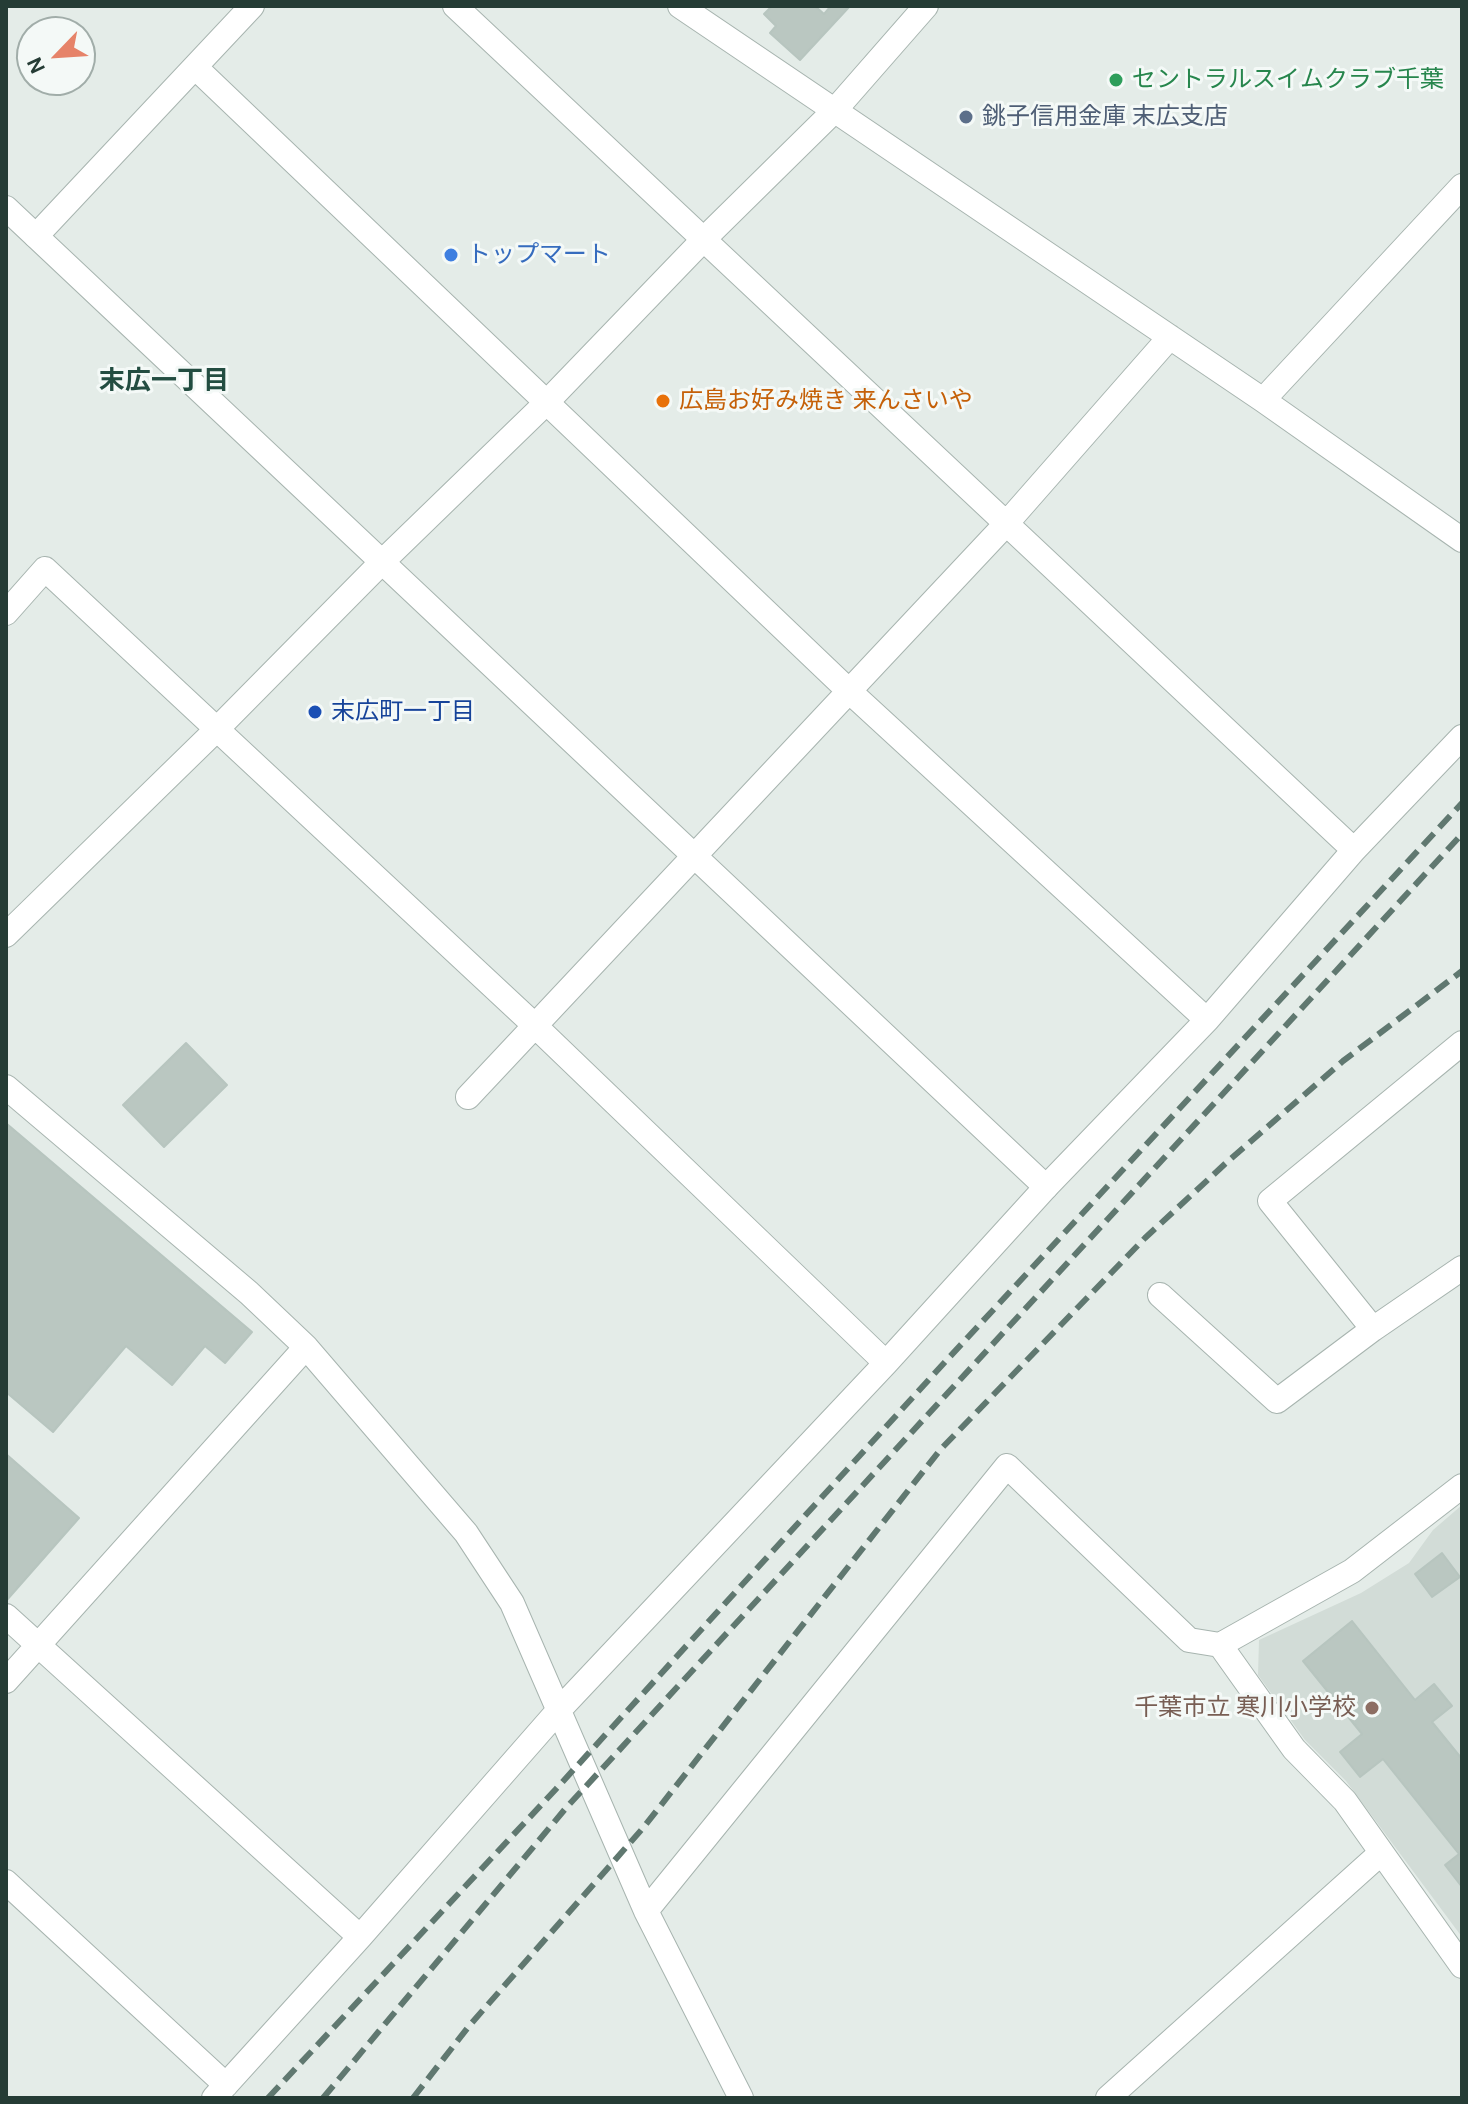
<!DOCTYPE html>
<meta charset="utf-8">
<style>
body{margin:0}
#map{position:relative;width:1468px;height:2104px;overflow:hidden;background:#e4ece8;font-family:Karla,sans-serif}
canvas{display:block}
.frame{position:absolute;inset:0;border:8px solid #253c35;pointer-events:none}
.north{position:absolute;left:16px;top:16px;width:80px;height:80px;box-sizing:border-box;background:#f4f9f7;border:2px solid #a1ada9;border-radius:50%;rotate:245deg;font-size:22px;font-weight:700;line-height:32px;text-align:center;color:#253c35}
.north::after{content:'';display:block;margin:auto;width:28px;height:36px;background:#e68369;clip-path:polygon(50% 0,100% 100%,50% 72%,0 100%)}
</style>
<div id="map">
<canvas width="1468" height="2104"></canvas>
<div class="frame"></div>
<div class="north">N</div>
</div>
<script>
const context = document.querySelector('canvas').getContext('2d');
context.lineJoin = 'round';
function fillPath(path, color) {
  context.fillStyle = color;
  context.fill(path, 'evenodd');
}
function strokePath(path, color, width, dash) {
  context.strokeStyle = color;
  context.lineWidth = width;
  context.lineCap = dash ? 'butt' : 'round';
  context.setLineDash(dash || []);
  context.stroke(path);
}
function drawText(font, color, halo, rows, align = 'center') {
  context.font = font + ' Karla,"Noto Sans JP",sans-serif';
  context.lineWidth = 6;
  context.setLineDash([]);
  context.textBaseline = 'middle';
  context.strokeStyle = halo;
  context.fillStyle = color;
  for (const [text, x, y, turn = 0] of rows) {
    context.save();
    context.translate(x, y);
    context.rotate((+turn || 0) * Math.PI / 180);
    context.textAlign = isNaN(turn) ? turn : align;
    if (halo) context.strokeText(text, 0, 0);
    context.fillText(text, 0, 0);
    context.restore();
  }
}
const built = new Path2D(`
 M1462,1505v432l-116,-156 -41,-41 -47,-65 1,-35 102,-47 48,-30 24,-33z`);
const building = new Path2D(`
 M772,6h43l9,8 7,-8h19l-50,54 -30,-27 6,-7 -12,-12z
 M186,1043l41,42 -63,62 -41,-42z
 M7,1124l245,208 -27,31 -20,-17 -33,39 -46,-39 -73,86 -47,-40z
 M6,1454l73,64 -73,83z
 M1442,1553l18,24 -28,20 -17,-23z
 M1352,1621l63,79 19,-16 18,22 -20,16 30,37v128l-17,-22 14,-11 -76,-95 -23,18 -20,-25 22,-18 -59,-73z`);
const minor = new Path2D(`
 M455,6l899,844
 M680,6l583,394 199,140
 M195,67l653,623 359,330
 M36,236l216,-230
 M1263,400l199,-214
 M6,613l39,-44 485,452 356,342
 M1462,1043l-192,158 103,128 89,-61
 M6,1087l243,206 57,54 160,186 46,70 134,308 95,187
 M468,1097l537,-572 165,-188
 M1160,1295l117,106 96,-72
 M6,1616l354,321
 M1220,1645l74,104 51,52 117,165
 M6,1681l300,-334
 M6,1882l220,203
 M646,1911l361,-445 182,174 31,5 132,-74 110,-85
 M214,2098l146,-161 198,-226 328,-348 160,-176 161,-167 147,-170 108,-113
 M1108,2098l273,-245`);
const tertiary = new Path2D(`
 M6,208l1040,979
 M6,935l210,-205 166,-168 164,-159 158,-164 131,-129 91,-104`);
const rail = new Path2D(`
 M268,2098l288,-309 389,-427 517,-559
 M323,2098l243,-290 896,-974
 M413,2098l56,-72 174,-198 297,-378 205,-212 81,-75 117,-102 119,-90`);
const markers = [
 [1116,80,8,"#2e9e5b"],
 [966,117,8,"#5c6f8a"],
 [451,255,8,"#3f7fe0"],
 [663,401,8,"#e8710a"],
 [315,712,8,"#1a4fb4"],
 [1372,1708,8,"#8d6e63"]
];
const leisureNames = [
 ["セントラルスイムクラブ千葉",1132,80]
];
const serviceNames = [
 ["銚子信用金庫 末広支店",982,117]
];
const shopNames = [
 ["トップマート",467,255]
];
const foodNames = [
 ["広島お好み焼き 来んさいや",679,401]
];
const transitNames = [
 ["末広町一丁目",331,712]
];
const educationNames = [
 ["千葉市立 寒川小学校",1356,1708]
];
const neighbourhoodNames = [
 ["末広一丁目",164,382]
];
fillPath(built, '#d2dcd7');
fillPath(building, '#bac7c1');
strokePath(building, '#b7c5bf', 2);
strokePath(minor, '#a7b4af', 26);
strokePath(tertiary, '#a7b4af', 26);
strokePath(minor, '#fff', 24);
strokePath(tertiary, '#fff', 24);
strokePath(rail, '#607870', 6, [16, 8]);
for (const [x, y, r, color] of markers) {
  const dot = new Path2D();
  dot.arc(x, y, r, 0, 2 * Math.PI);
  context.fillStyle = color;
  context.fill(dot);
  strokePath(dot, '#f4f9f7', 3);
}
drawText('24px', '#27864d', '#f4f9f7', leisureNames, 'left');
drawText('24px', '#4e5e75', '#f4f9f7', serviceNames, 'left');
drawText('24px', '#366cbe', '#f4f9f7', shopNames, 'left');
drawText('24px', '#c56008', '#f4f9f7', foodNames, 'left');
drawText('24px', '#164399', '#f4f9f7', transitNames, 'left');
drawText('24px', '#785e54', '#f4f9f7', educationNames, 'right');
drawText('bold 26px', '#234d41', '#f4f9f7', neighbourhoodNames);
</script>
